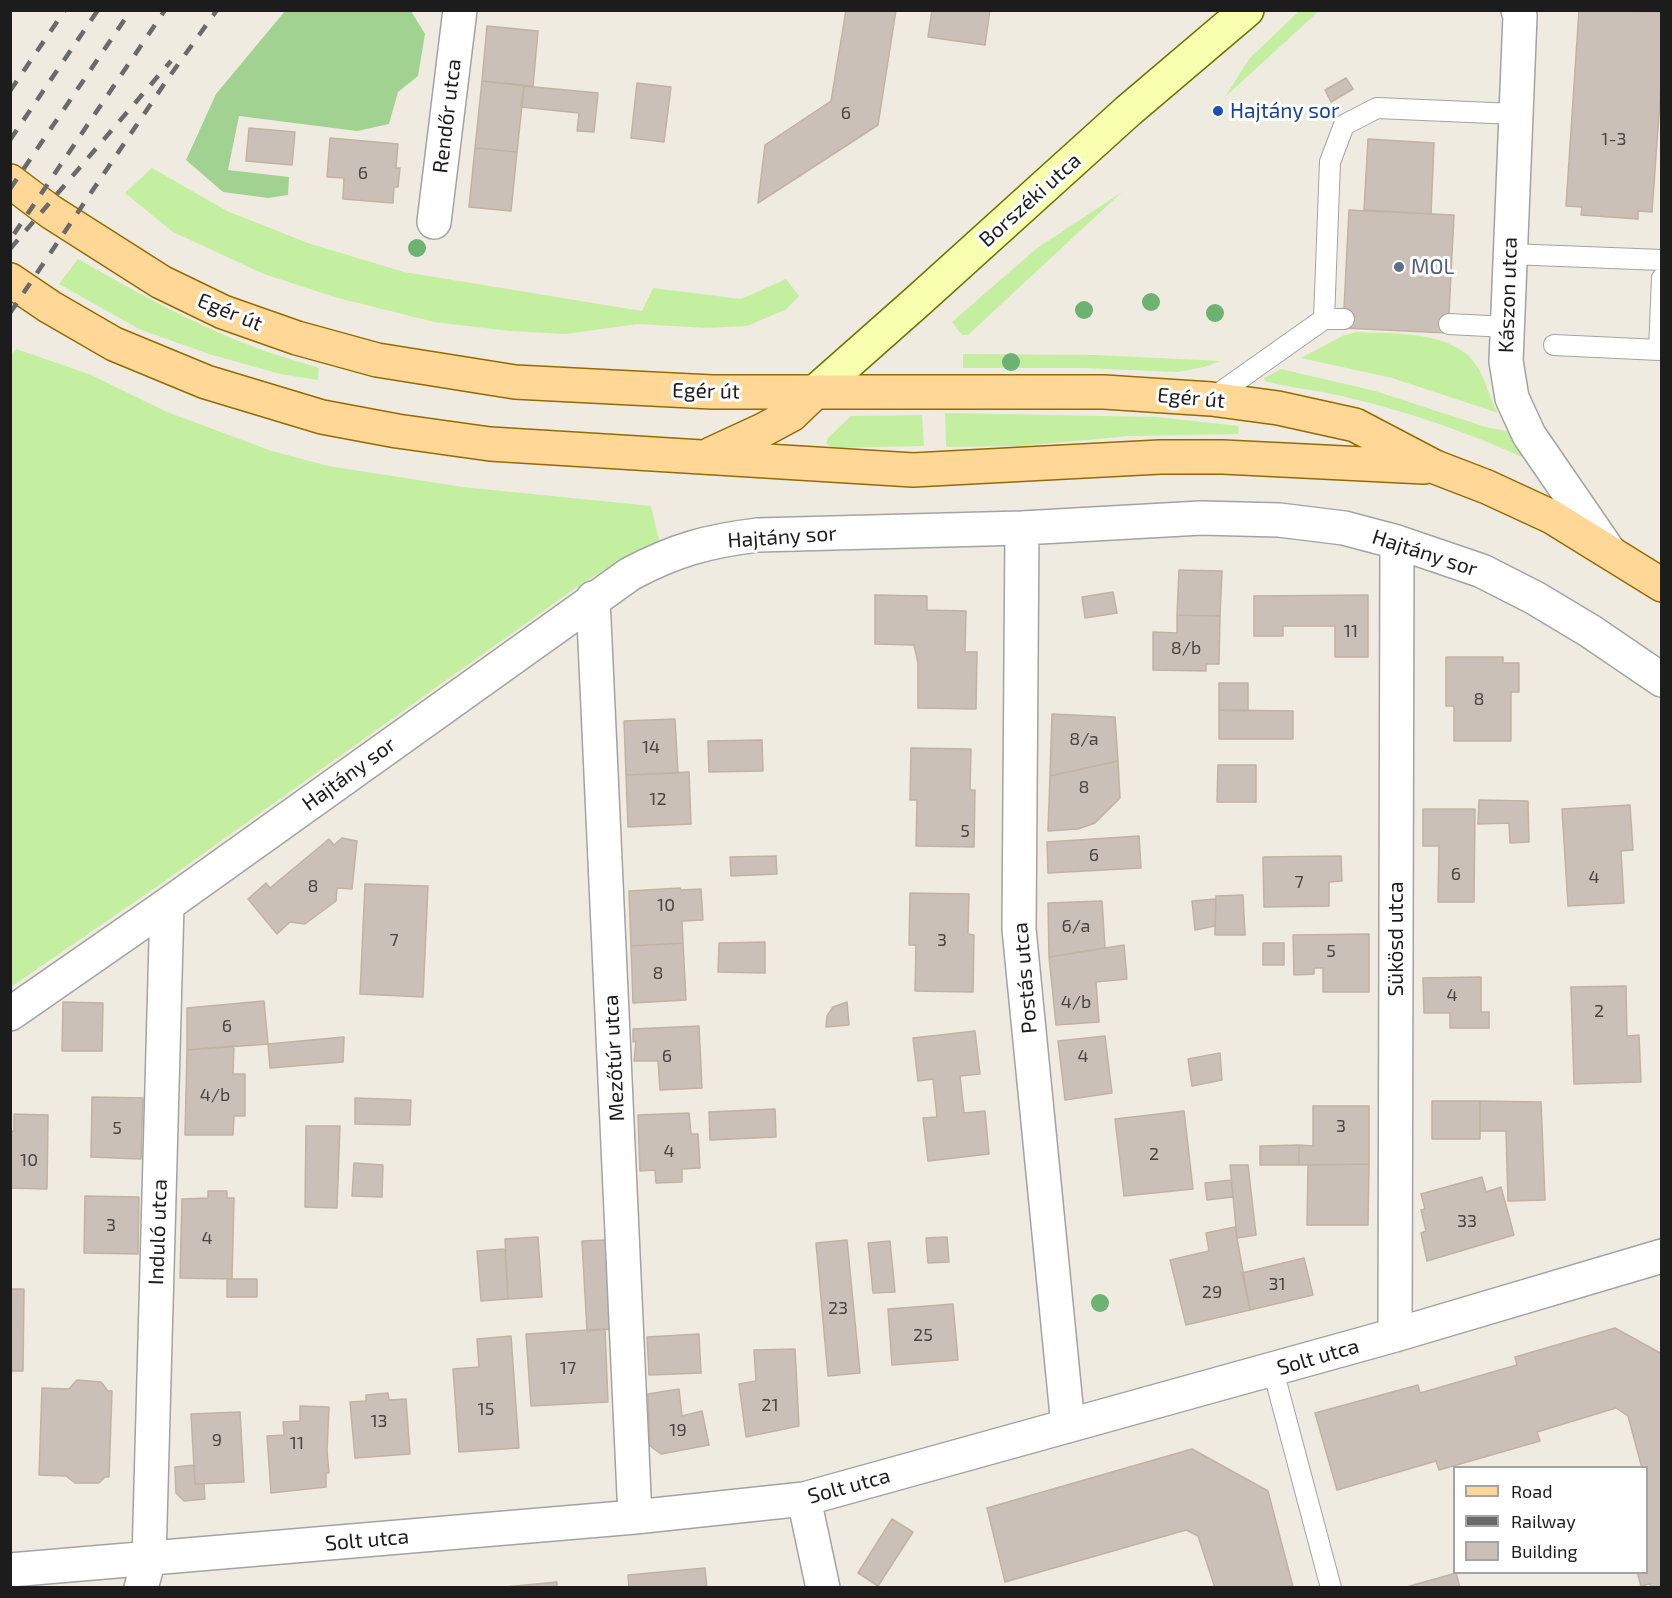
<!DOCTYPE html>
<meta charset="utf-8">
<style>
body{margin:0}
#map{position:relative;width:1672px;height:1598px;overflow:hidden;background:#efebe1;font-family:"Exo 2",sans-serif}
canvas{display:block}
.frame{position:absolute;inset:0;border:12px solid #1c1c1c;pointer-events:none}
.legend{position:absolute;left:1453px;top:1466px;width:195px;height:108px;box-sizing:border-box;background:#fff;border:2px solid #a4a4a4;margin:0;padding:8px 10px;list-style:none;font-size:18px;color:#1c1c1c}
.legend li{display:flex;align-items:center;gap:12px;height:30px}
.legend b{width:30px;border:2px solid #a4a4a4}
</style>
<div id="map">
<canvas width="1672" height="1598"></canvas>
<div class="frame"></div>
<ul class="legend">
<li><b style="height:8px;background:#ffd796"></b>Road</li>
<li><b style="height:8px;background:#6a6a6a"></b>Railway</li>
<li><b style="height:16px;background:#cbc0b7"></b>Building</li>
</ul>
</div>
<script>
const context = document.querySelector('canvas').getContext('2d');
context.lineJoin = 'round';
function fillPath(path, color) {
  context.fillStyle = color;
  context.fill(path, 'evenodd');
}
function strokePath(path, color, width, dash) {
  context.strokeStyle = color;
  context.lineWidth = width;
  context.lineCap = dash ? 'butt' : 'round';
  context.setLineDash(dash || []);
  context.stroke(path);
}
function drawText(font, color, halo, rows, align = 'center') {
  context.font = font + ' "Exo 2",sans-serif';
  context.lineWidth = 6;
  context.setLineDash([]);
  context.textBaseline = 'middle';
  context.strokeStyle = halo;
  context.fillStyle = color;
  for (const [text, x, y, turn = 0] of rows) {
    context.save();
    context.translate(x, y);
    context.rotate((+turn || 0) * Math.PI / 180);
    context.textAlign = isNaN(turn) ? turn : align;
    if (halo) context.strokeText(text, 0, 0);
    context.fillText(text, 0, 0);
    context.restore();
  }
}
const grass = new Path2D(`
 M1299,11h20l-94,86 24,-38z
 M152,168l75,43 81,32 96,29 238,39 11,-23 88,11 45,-20 13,17 -14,14 -38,16 -41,2 -69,-4 -71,10 -56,-3 -76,-9 -100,-25 -70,-23 -91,-42 -48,-39z
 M1122,192l-154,143h-6l-10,-13 84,-73z
 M78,259c56,32 115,65 176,88 21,8 44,14 65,21l-1,12 -38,-6 -71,-20 -70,-25 -80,-45z
 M1356,332c37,2 98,-2 121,34 9,14 12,32 21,47l-106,-35 -91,-20 41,-22z
 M16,349l73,25 78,38 105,39 56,15 135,21 188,19 9,38 -37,16 -39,22 -429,306 -144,99 -1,-631z
 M963,354l133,1 125,6 -17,6 -27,5 -94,-4h-120z
 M1281,369l94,22 111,36 25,5 17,28c-59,-28 -122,-49 -186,-64 -25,-6 -52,-8 -77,-15l-1,-3z
 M945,413l212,4 82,9 -1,8 -108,2 -110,10 -74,1z
 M922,415l2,31 -92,2 -6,-5 2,-5 23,-22z`);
const forest = new Path2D(`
 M285,11h126l14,23 -7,42 -20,16 -9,32 -32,7 -118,-15 -11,54 61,7 -1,18 -20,3 -45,-6 -37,-32 30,-66z`);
const building = new Path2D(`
 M846,10h50l-18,115 -120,78 7,-58 66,-44z
 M932,10h58l-5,35 -57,-8z
 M1579,10l83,2v60l-10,140 -14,-1v8l-57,-4 1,-8 -16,-1z
 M487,26l51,5 -5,55 -51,-5z
 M1346,78l7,11 -22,13 -6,-12z
 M482,81l42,5 -7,66 -42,-4z
 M637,83l34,4 -7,55 -33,-4z
 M524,86l74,7 -4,39 -17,-1 2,-18 -58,-6z
 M249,128l46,4 -3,33 -46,-4z
 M330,138l68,6 -2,24h4l-2,19h-4l-1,16 -50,-4 1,-21 -17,-1z
 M1368,139l66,4 -3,71 -67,-4z
 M475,148l42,4 -6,59 -42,-4z
 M1349,210l105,5 -6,118 -105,-5z
 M1179,570l43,1 -2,45 -43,-1z
 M1113,592l4,21 -32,5 -3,-21z
 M875,595l52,1v14l39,1 -1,41h12l-1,57 -58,-1v-45l-4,-18 -39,-1z
 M1368,595v62h-33v-31h-52v10h-29v-40z
 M1177,615l43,1 -1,48h-13v7l-53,-1v-38l24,1z
 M1446,657h57v6h16v29h-8v49h-57v-35h-8z
 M1219,683h29v28l-29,-1z
 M1219,710l74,1v28h-74z
 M1052,714l63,3 3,44 -68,15z
 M675,719l3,54 -52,2 -2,-54z
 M762,740l1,31 -54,1 -1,-31z
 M911,748l60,1 -1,41h5l-1,57 -58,-1 1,-46h-7z
 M1118,761l2,37 -25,25 -17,6 -30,2 2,-55z
 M1218,765h38v37h-39z
 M689,772l2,52 -63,3 -2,-52z
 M1479,800l49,1 1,41 -19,1 -1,-20 -31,1z
 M1630,805l3,45 -12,1 3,52 -56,3 -6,-97z
 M1423,809h52l-1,93h-36l1,-56h-16z
 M1139,836l2,32 -93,5 -1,-31z
 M342,838l15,3 -5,48 -15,-1 -1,13 -31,23 -15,-2 -13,12 -29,-35 18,-16 4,5 59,-49 5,6z
 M776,856l1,18 -46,2 -1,-19z
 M1341,856l1,25 -13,1v24l-65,1 -1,-50z
 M365,884l63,2 -5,111 -63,-3z
 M680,888l1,2 20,-1 2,31 -21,1 1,22 -52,3 -2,-55z
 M910,893l59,1 -1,40 6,1 -1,57 -58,-1 1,-46h-7z
 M1243,895l2,40h-30l1,-39z
 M1216,899l-1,27 -20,4 -3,-29z
 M1102,901l3,47 -56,9 -1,-54z
 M1369,934v58h-46v-24h-9v6l-20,1 -1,-40z
 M765,942v31l-47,-1 1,-29z
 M683,943l3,57 -53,3 -2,-57z
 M1263,943h21v22h-21z
 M1124,945l3,34 -31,3 3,40 -43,3 -7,-68z
 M1481,977v35h8v16h-39v-15h-26l-1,-35z
 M1626,986l1,50 12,-1 2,47 -67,2 -3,-97z
 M264,1001l4,43 -81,6v-42z
 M63,1002l40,1 -1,48h-40z
 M847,1002l2,23 -23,2 1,-11 6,-9z
 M699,1026l3,62 -42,2 -2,-29h-24l2,-20 -3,1v-13z
 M975,1031l5,43 -20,2 4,37 21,-2 4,43 -61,7 -5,-43 14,-1 -4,-38 -15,2 -5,-43z
 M1105,1036l7,57 -47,7 -7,-59z
 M344,1037l-1,25 -73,6 -2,-24z
 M234,1046l-1,28h12v42h-11l-1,19h-48l2,-85z
 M1220,1053l2,27 -30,6 -4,-27z
 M92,1097l51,1 -2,61 -50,-2z
 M355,1098l56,2 -1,25 -55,-1z
 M1432,1101h48v38h-48z
 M1480,1101l61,1 4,98 -37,1 -2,-70h-26z
 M1313,1106h56v58l-70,1v-20l14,1z
 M775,1109l1,28 -66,3 -1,-28z
 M1184,1111l9,78 -69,7 -9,-77z
 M689,1113l2,21h7l2,34 -18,1v13l-26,1 -1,-13 -15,1 -2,-56z
 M14,1114l34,1 -1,74 -37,-1v-56l4,-1z
 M306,1126h34l-3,82 -32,-1z
 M1299,1145v20h-39v-19z
 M354,1163l29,2 -1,32 -30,-1z
 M1369,1164l-1,61h-61l1,-60z
 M1230,1165h18l8,70 -19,3z
 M1482,1177l4,15 15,-5 13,48 -87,26 -6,-28 5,-2 -5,-21 4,-1 -4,-15z
 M1231,1180l2,17 -26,3 -2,-17z
 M208,1191h19v7h7l-2,81 -52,-1 2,-79 26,-1z
 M85,1196l54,1 -1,57 -54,-1z
 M1235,1227l15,83 -64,15 -16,-65 39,-9 -3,-18z
 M538,1237l4,60 -34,2 -3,-60z
 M947,1237l2,25 -21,1 -2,-25z
 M607,1240l5,89 -25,2 -5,-90z
 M847,1240l13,133 -32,3 -12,-133z
 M890,1241l5,51 -22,1 -5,-50z
 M505,1249l3,50 -27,2 -4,-50z
 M1304,1258l9,37 -63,15 -8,-37z
 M227,1279h30v18h-30z
 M10,1289h14l-1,82h-13z
 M953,1304l5,56 -66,5 -4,-56z
 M1615,1328l47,26v234h-11l-1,-4 -9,2 -4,-14h9v-104h-4l-14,-52 -12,-8 -79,24 3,9 -101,29 -3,-9 -99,29 -22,-77 103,-28 2,8 97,-28 -2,-8z
 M605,1329l3,73 -77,4 -5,-72z
 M699,1334l2,39 -52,2 -2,-38z
 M511,1336l8,112 -60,4 -6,-83 26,-2 -2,-28z
 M795,1349l4,77 -53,11 -7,-53 17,-3 -2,-31z
 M77,1380l24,2 7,9h4l-3,86h-4l-6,6h-24l-9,-7 -27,-1 3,-87 27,1z
 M679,1389l3,27 20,-5 7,34 -48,9 -11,-8 -2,-52z
 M388,1393l1,7 17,-1 4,55 -55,4 -5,-56 16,-1v-6z
 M300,1406l29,1 -2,44 2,22h-3v14l-55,6 -4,-57 17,-1 -1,-13 17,-1z
 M240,1412l4,70 -49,2 -4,-70z
 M1192,1449l76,42 25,96 -78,1 -17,-52 -12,-6 -181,52 -18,-74z
 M194,1465l1,19h9l1,15 -21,2 -8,-8 -1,-26z
 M892,1519l21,13 -35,54 -20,-13z
 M705,1568l2,20h-78l-1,-13z
 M1456,1573l4,15h-57z
 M557,1582v6h-52v-1z`);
const service = new Path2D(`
 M1509,254l153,6
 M1324,319l6,-157 14,-37 33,-17 138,6
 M1449,324l57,3
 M1554,345l105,5 3,-72
 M1211,399l113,-80h20
 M1273,1370l58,218`);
const minor = new Path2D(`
 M1518,10l2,6 -14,345 6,37 17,37 79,115
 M434,222l26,-212
 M1022,528l-3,401 49,497
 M593,598l42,919
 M10,1014l157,-109 463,-331c45,-24 78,-33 128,-39l264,-7 179,-10 78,2 65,8 53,14 85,29 53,27 55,33 72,49
 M1395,1335l2,-793
 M804,1499l19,89
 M10,1570l625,-53 169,-18 591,-164 267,-79
 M141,1588l8,-29 18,-654`);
const secondary = new Path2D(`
 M815,392l104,-92 209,-189 119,-101`);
const primary = new Path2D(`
 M10,181l41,31 110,70 62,30 74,26 80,22 138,22 97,5 100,5h392l107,7 67,9 77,17 80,42 52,20 65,30 110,68
 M10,280l40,27 64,37 92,38 116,35 75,14 93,13 423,26 247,-13h63l201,10
 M711,454l52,-24 28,-15 24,-23`);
const rail = new Path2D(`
 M10,91l55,-81
 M10,140l88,-130
 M10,189l121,-179
 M14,234l151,-224
 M10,249l161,-188
 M10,313l159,-236 48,-67`);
const trees = [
 [417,248],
 [1151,302],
 [1084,310],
 [1215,313],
 [1011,362],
 [1100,1303]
];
const markers = [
 [1218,111,6,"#1a4fb4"],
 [1399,267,6,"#5c6f8a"]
];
const numberNames = [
 ["6",846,113],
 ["1-3",1614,139],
 ["6",363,173],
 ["11",1351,631],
 ["8/b",1186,648],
 ["8",1479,699],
 ["8/a",1084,739],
 ["14",651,747],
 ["8",1084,787],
 ["12",658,799],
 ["5",965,831],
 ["6",1094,855],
 ["6",1456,874],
 ["4",1594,877],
 ["7",1299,882],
 ["8",313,886],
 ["10",666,905],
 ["6/a",1076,926],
 ["7",394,940],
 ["3",942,940],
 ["5",1331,951],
 ["8",658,973],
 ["4",1452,995],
 ["4/b",1076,1002],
 ["2",1599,1011],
 ["6",227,1026],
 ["6",667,1056],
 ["4",1083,1056],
 ["4/b",215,1095],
 ["3",1341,1126],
 ["5",117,1128],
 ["4",669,1151],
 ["2",1154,1154],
 ["10",29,1160],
 ["33",1467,1221],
 ["3",111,1225],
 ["4",207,1238],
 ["31",1277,1284],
 ["29",1212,1292],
 ["23",838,1308],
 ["25",923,1335],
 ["17",568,1368],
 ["21",770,1405],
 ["15",486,1409],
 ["13",379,1421],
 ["19",678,1430],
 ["9",217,1440],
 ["11",297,1443]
];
const transitNames = [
 ["Hajtány sor",1230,111]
];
const streetNames = [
 ["Rendőr utca",447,116,-83],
 ["Borszéki utca",1030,200,-42],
 ["Kászon utca",1508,295,-88],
 ["Egér út",230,312,22],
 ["Egér út",706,391,1],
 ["Egér út",1191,398,5],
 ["Hajtány sor",782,537,-4],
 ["Hajtány sor",1425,553,18],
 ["Hajtány sor",349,774,-36],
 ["Sükösd utca",1396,939,-90],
 ["Postás utca",1025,978,-95],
 ["Mezőtúr utca",614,1058,-93],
 ["Induló utca",158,1232,-88],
 ["Solt utca",1318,1357,-16],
 ["Solt utca",849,1486,-15],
 ["Solt utca",367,1540,-5]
];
const serviceNames = [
 ["MOL",1411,267]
];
fillPath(grass, '#c4efa1');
fillPath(forest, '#a2d292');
fillPath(building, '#cbc0b7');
strokePath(building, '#c2b2a2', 1.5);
strokePath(service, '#a3a3a3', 22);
strokePath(minor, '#a3a3a3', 36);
strokePath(secondary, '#647700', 36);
strokePath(primary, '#956b00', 36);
strokePath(service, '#fff', 20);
strokePath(minor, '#fff', 33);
strokePath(secondary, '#f7ffaf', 33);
strokePath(primary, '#ffd796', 33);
strokePath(rail, '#6a6a6a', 4.5, [12, 12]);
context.fillStyle = '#6cb270';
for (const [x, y] of trees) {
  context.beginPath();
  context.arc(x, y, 9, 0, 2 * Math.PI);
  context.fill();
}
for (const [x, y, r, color] of markers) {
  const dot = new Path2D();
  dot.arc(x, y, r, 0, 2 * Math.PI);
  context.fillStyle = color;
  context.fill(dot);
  strokePath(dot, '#fff', 2);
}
drawText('18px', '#484543', null, numberNames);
drawText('21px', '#164399', '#fff', transitNames, 'left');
drawText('21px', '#1c1c1c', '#fff', streetNames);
drawText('21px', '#4e5e75', '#fff', serviceNames, 'left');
</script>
